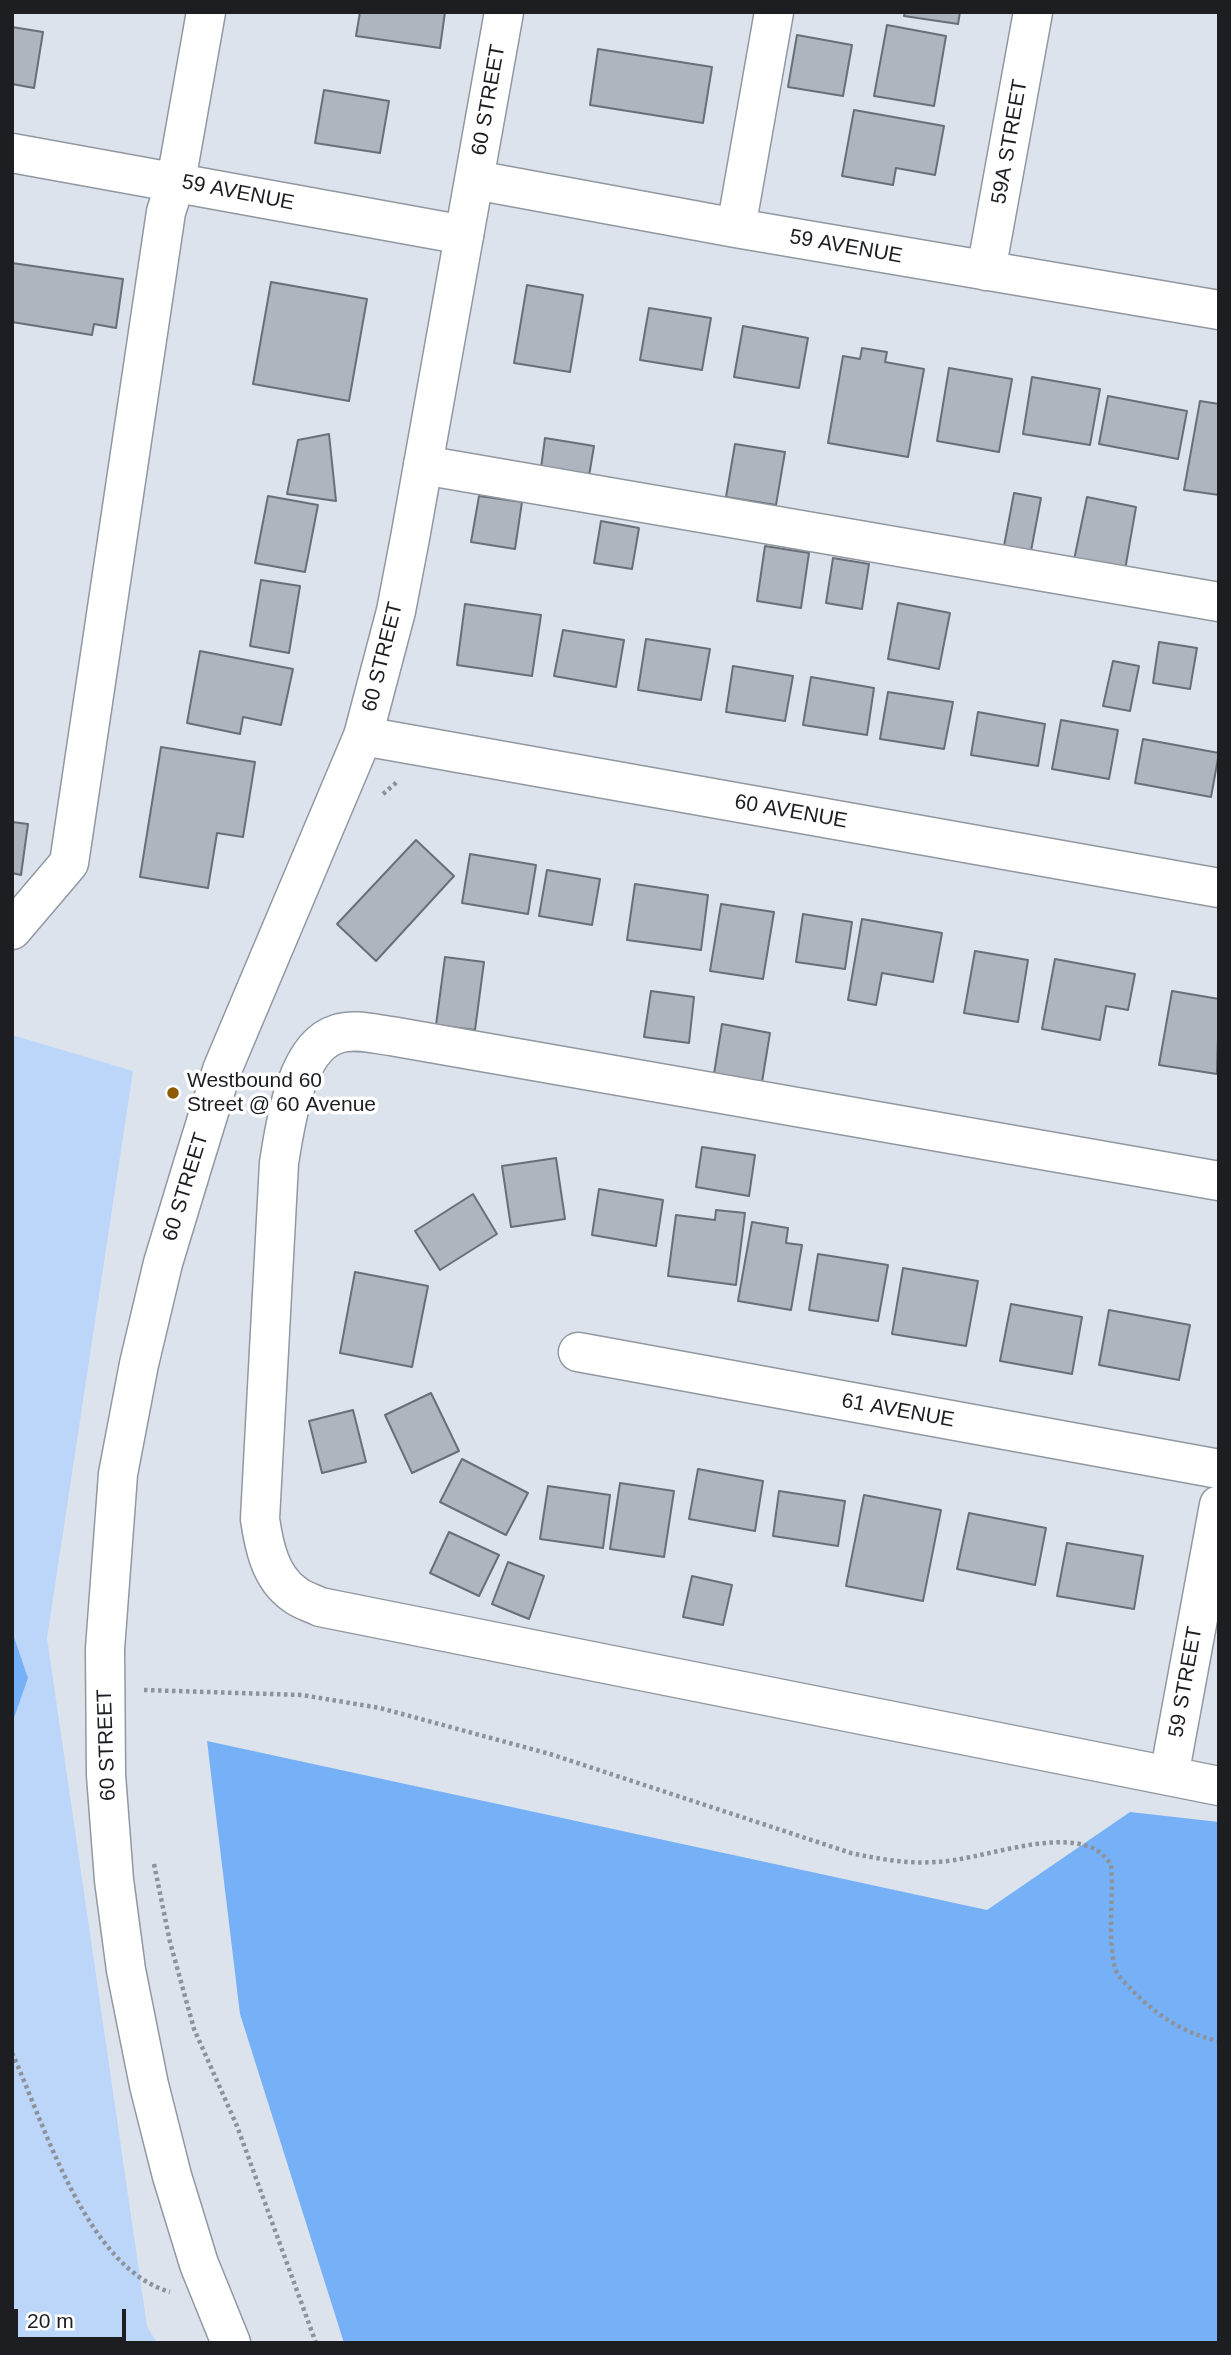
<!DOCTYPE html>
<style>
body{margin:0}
#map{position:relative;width:1231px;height:2355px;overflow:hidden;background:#dce3ed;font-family:Arial,sans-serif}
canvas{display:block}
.frame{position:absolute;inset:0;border:14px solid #1c1e22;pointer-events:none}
.scale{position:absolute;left:14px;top:2309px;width:112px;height:32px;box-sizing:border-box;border:4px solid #1c1e22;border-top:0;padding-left:9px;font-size:21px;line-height:24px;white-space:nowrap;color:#1c1e22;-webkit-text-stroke:5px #fff;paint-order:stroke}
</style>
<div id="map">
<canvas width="1231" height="2355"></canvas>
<div class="frame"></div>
<div class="scale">20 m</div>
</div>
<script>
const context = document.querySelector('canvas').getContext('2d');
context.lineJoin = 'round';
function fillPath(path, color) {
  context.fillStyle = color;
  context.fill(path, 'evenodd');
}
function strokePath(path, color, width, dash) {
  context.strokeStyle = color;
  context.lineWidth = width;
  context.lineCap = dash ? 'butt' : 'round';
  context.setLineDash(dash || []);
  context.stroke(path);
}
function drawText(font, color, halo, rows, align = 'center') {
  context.font = font + ' Arial,sans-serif';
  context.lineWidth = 7;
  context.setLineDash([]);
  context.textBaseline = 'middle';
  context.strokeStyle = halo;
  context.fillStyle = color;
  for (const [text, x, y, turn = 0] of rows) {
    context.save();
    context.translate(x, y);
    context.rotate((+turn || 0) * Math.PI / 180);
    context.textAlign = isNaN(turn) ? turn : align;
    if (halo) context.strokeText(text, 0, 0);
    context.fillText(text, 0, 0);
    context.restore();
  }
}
const green = new Path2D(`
 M12,1035l121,36 -86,567 100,688 10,17h-145v-619l16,-46 -16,-47z`);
const forest = new Path2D(`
 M12,1631l16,47 -16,46z
 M207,1741l780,169 143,-98 89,10v521h-875l-104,-329z`);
const building = new Path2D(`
 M360,12h85l-5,36 -84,-12z
 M905,12h55l-2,12 -54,-8z
 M887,25l59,11 -12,70 -60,-10z
 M12,27l31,5 -9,56 -22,-4z
 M797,35l55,10 -9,51 -55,-9z
 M598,49l114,18 -9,56 -113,-18z
 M324,90l65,11 -9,52 -65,-10z
 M854,110l90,16 -9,49 -39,-7 -3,17 -51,-9z
 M12,263l111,16 -7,49 -22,-4 -2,11 -80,-13z
 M271,282l96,17 -18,102 -96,-17z
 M527,285l56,10 -13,77 -56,-9z
 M649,308l62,10 -9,52 -62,-10z
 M743,326l65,12 -9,50 -65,-11z
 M862,348l25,4 -2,10 39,7 -16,88 -80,-14 15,-87 17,3z
 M949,368l63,11 -13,73 -62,-11z
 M1032,377l68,12 -10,56 -67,-11z
 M1108,396l79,15 -9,48 -79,-15z
 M1200,401l19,3v91l-35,-5z
 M329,434l7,67 -49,-7 11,-54z
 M545,438l49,8 -5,30 -48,-8z
 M735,444l50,8 -9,53 -50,-8z
 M1014,493l27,5 -10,53 -27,-5z
 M268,496l50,9 -13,67 -50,-9z
 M479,496l43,6 -7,47 -44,-7z
 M1087,497l49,10 -11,63 -51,-10z
 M601,521l38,7 -7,41 -38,-6z
 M765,546l44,7 -8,55 -44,-7z
 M833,558l36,6 -7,45 -36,-6z
 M261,580l39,6 -11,67 -39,-7z
 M898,603l52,10 -11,56 -51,-10z
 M465,604l76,11 -9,61 -75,-11z
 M563,630l61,10 -8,47 -62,-11z
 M646,639l64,10 -9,51 -63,-10z
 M1159,642l38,6 -7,41 -37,-6z
 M200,651l93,18 -12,56 -38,-8 -3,17 -53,-11z
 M1113,661l26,5 -9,45 -27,-5z
 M733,666l60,10 -8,45 -59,-9z
 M811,677l63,11 -7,47 -64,-10z
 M888,692l65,10 -9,47 -64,-10z
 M978,712l67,12 -7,42 -67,-11z
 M1061,720l57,10 -9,49 -57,-10z
 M1143,739l76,14 -8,44 -76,-14z
 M161,747l94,15 -12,75 -26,-4 -9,55 -68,-11z
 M12,822l16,2 -7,51 -9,-2z
 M416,840l38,36 -78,85 -39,-37z
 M470,854l66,11 -8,49 -66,-11z
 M547,870l53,9 -8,46 -53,-9z
 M635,884l73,11 -7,55 -74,-10z
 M721,904l53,8 -11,67 -53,-8z
 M803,914l49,8 -7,47 -49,-7z
 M862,919l80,14 -9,49 -51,-9 -6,32 -28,-5z
 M975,951l53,9 -10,62 -54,-9z
 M445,957l39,5 -9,68 -39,-5z
 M1055,959l80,15 -7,36 -22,-4 -6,34 -58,-11z
 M651,991l43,6 -5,46 -45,-6z
 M1172,991l47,8 -2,75 -58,-9z
 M722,1024l48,9 -8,49 -48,-8z
 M702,1147l53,8 -6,41 -53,-9z
 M556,1158l9,61 -54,8 -9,-61z
 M599,1189l64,11 -7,46 -64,-11z
 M473,1194l24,40 -57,36 -25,-39z
 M716,1210l29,3 -9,72 -68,-9 8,-61 39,5z
 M752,1222l36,6 -2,15 16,2 -11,65 -53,-9z
 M818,1254l70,11 -10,56 -69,-11z
 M903,1268l75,13 -12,65 -74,-12z
 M355,1272l73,14 -16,81 -72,-14z
 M1011,1304l71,13 -10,57 -72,-13z
 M1109,1310l81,15 -11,55 -80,-15z
 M431,1393l28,58 -47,22 -27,-58z
 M353,1410l13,52 -44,11 -13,-52z
 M462,1459l66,34 -22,42 -66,-33z
 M698,1469l65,12 -8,50 -66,-12z
 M620,1483l54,8 -10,66 -54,-8z
 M548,1486l62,9 -7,53 -63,-9z
 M779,1491l66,10 -7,45 -65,-10z
 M864,1495l77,15 -18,91 -77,-15z
 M969,1513l77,15 -11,57 -78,-16z
 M449,1532l50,23 -20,41 -49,-23z
 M1067,1543l76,13 -9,53 -77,-13z
 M508,1562l36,14 -15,43 -37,-15z
 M692,1576l40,9 -9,40 -40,-8z`);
const path = new Path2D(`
 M383,794l14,-12
 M144,1690l158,5 78,13 170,46 301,99c28,6 56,11 85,9 44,-2 113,-31 154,-15 9,3 15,10 21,17 3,34 -4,71 4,104 2,8 10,15 16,21 24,25 53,45 88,52
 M154,1864l16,78 24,87 43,97 79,217
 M12,2053c33,72 74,215 158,239`);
const minor = new Path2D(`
 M12,153l452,82
 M475,180l261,48 483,82
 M736,228l38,-216
 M986,271l47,-259
 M423,465l796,137
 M363,736l856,152
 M12,930l57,-67 97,-651 10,-31 30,-169
 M1219,1181l-828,-145c-17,-2 -37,-8 -54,-2 -42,13 -52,92 -58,129l-19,356c4,27 10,58 34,75 7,6 18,9 26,13l899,179
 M578,1352l641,117
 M1169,1776l50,-271`);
const major = new Path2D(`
 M231,2343l-32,-79 -27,-88 -23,-91 -23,-115 -12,-90 -8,-105 -1,-126 13,-175 21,-110 24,-101 30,-99 29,-94 141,-334 33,-125 14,-73 94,-526`);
const markers = [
 [173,1093,7,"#8c5b03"]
];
const streetNames = [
 ["60 STREET",489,100,-80],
 ["59A STREET",1010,142,-80],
 ["59 AVENUE",238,193,11],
 ["59 AVENUE",846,247,10],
 ["60 STREET",383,657,-76],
 ["60 AVENUE",791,812,10],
 ["60 STREET",186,1187,-73],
 ["61 AVENUE",898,1411,10],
 ["59 STREET",1186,1682,-80],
 ["60 STREET",107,1745,-92]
];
const poiNames = [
 ["Westbound 60",187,1081],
 ["Street @ 60 Avenue",187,1105]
];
fillPath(green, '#bbd6f8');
fillPath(forest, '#76b1f7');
fillPath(building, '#aeb5be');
strokePath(building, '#686f77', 2);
strokePath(minor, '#9198a1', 41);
strokePath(major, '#9198a1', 41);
strokePath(path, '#8e939b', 4.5, [3.5, 3.5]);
strokePath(minor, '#fff', 38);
strokePath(major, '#fff', 38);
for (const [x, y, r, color] of markers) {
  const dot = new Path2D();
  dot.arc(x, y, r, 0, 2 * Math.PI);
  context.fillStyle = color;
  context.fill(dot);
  strokePath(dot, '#fff', 2.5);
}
drawText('21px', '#1c1e22', '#fff', streetNames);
drawText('21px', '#1c1e22', '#fff', poiNames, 'left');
</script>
